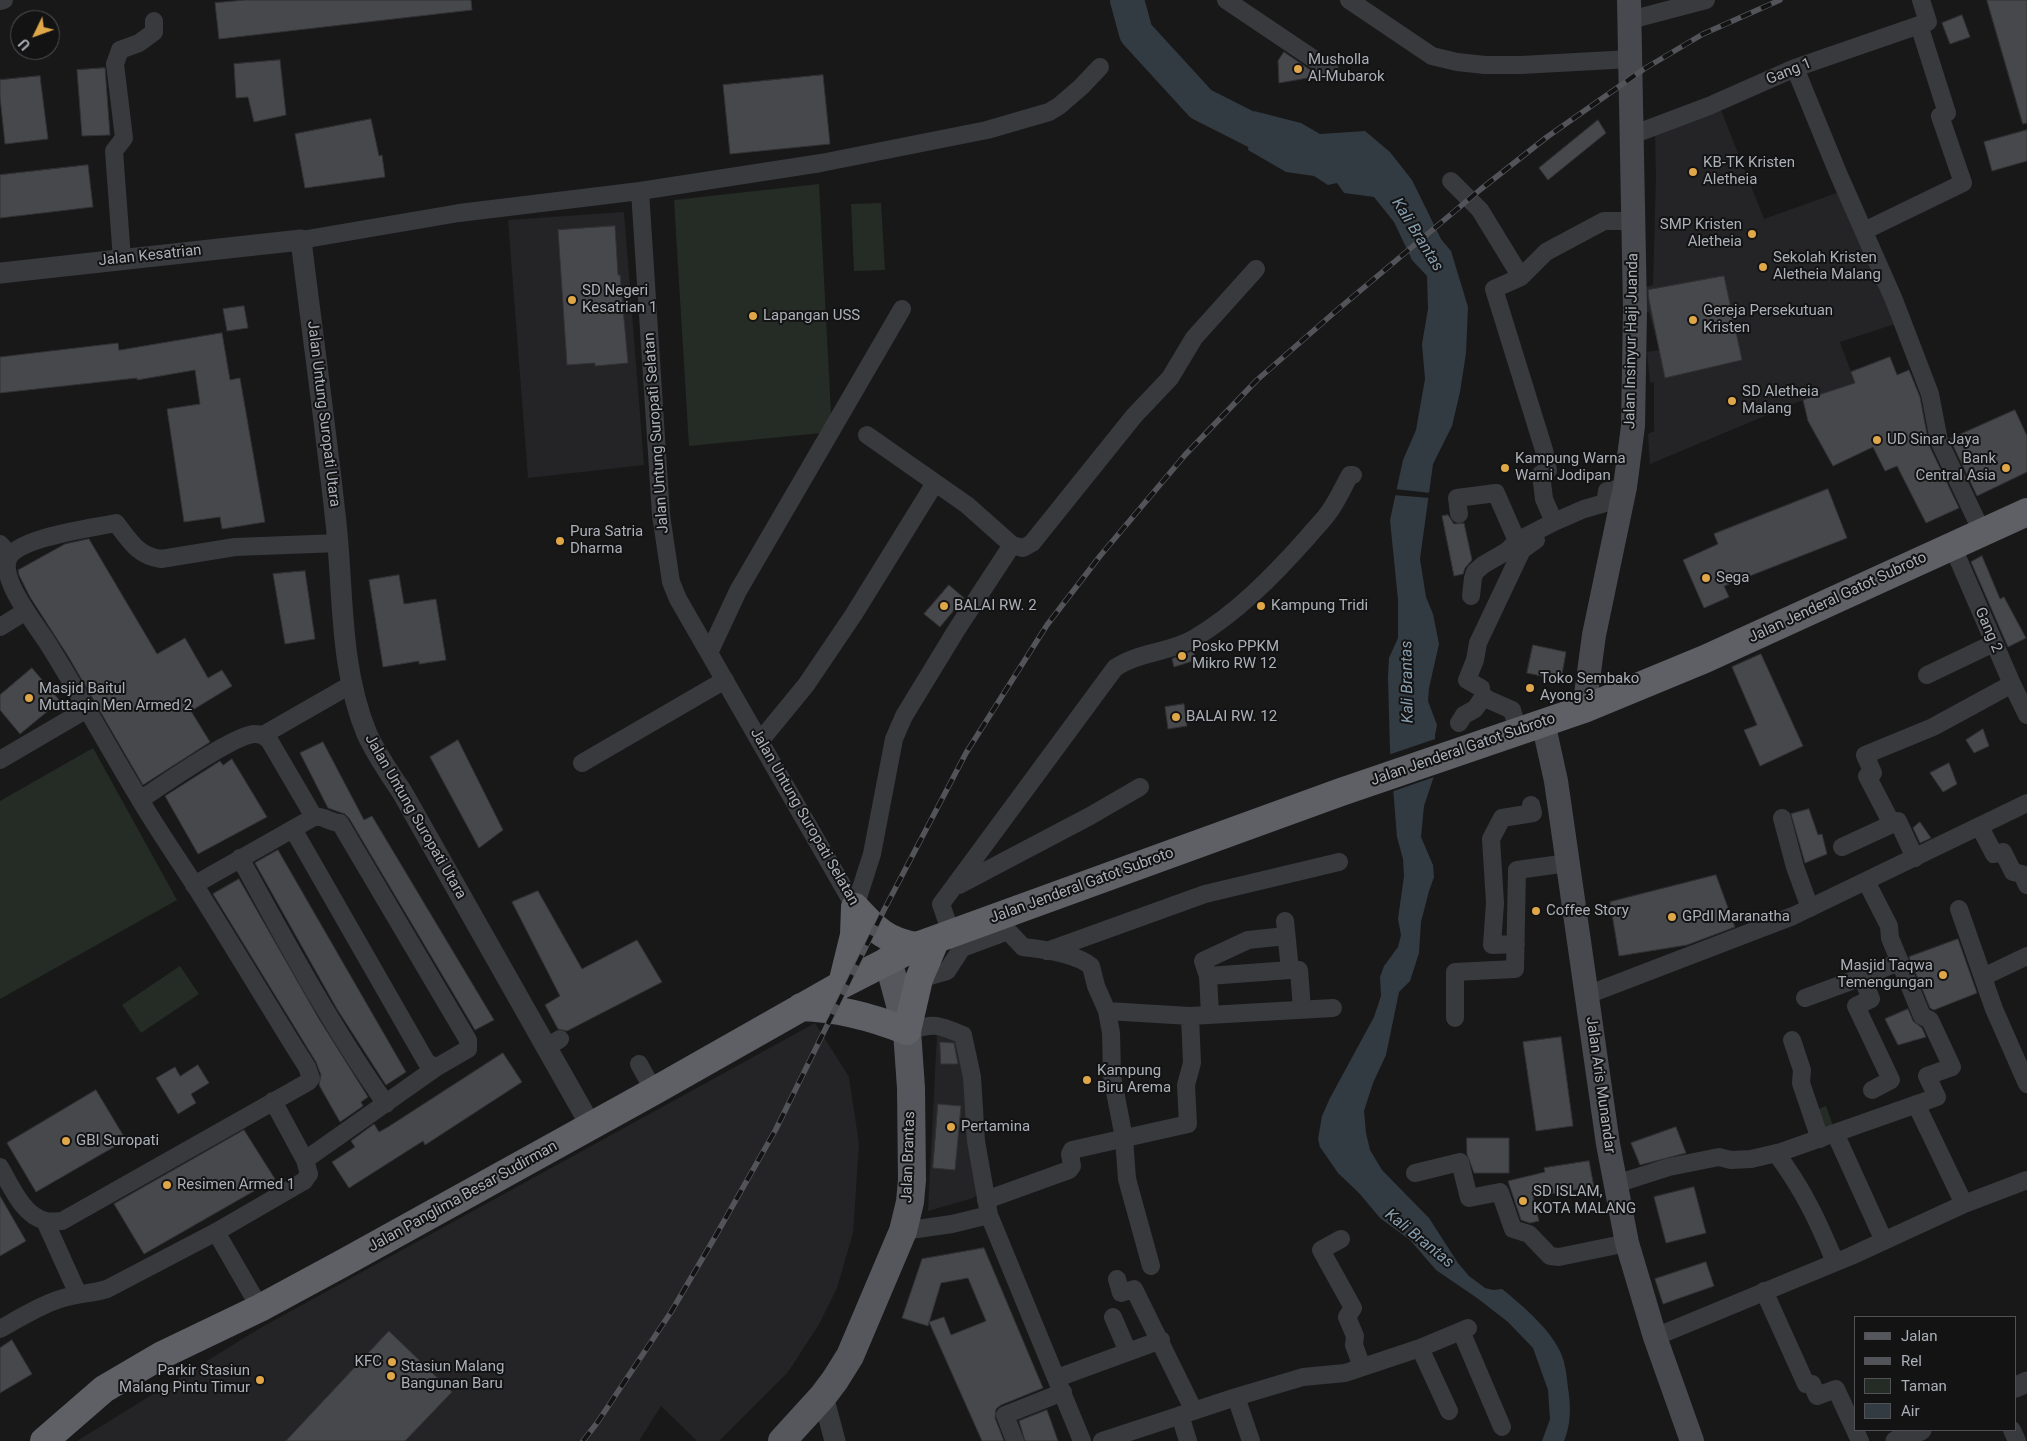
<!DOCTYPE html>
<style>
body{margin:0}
#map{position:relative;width:2027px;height:1441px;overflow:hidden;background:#181819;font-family:Roboto,sans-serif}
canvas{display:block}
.legend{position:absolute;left:1854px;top:1316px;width:162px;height:115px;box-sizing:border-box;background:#131314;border:1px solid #505256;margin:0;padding:6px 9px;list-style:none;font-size:15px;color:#abb0b8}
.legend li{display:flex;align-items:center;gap:10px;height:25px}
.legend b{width:25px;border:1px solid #505256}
.north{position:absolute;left:10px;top:10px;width:50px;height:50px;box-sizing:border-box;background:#131314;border:1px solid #505256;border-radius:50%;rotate:228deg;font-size:14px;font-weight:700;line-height:20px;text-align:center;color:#abb0b8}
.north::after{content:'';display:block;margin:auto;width:18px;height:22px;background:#e0a749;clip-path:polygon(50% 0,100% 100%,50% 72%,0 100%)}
</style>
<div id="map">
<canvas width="2027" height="1441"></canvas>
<ul class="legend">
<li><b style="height:6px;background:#55575d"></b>Jalan</li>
<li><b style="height:6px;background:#525459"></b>Rel</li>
<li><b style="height:14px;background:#242c25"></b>Taman</li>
<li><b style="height:14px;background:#323b41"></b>Air</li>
</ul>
<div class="north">U</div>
</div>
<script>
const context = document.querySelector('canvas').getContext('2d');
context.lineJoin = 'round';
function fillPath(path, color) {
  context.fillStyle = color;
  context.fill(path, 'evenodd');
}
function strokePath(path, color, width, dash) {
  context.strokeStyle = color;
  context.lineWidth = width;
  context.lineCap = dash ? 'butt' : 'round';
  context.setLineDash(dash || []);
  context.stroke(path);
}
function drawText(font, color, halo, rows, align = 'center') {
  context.font = font + ' Roboto,sans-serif';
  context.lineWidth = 4;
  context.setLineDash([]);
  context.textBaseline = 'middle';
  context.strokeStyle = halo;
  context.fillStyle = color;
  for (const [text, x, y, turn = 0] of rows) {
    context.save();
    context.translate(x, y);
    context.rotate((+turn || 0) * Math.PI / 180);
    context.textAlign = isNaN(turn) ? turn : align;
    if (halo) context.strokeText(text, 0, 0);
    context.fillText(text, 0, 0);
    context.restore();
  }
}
const built = new Path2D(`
 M1719,105l45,114 78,-28 53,133 -55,18 15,41 -52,17 -153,64 -2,-30 6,-3v-49l-4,1 -3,-31 12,-2 -10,-38 -7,1v-25l11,-3 3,-108 -1,-43z
 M624,212l20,253 -116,13 -20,-258z
 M815,1023l34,54 10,67 -6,89 -16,55 -19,38 -30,46 -69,69h-22l-36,-35 -22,35h-562l185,-114z
 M937,1033l13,2 10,9 18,150 -5,4 -45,13z`);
const green = new Path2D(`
 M819,184l13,248 -143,14 -15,-246z
 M881,203l4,67 -31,1 -3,-67z
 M93,748l84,152 -177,99v-198z
 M180,966l19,28 -58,39 -19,-28z
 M1826,1106l9,25 -12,5 -9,-25z`);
const water = new Path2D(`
 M1254,111l47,12 19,11 45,-3 25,21 22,28 29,59 10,12 17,56 -2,46 -6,39 -8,34 -19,38 -13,95 6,38 7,17 6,30 -10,44 -1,13 9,24 -2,10 1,35 -12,36 -3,31 12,28 1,12 -5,14 -8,31 -2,31 -9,28 -11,11 -13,63 -13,28 -9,28 2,22 4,17 12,20 47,48 29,45 11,13 16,12 8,2 9,-1c21,17 55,45 62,73 2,8 3,17 4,26 3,18 3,37 -4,53h-22l8,-22 -2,-29 -15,-42 -25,-26 -31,-24 -41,-28 -26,-30 -30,-22 -21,-25 -21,-20 -18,-26 -2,-8 4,-23 8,-18 44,-81 7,-21 -1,-19 4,-11 14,-19 3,-12 -3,-16 6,-43 -1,-17 -6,-22 -7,-87 -2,-73 1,-19 9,-20v-38l-8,-80 13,-60 13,-30 9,-51 -3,-35 6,-35 -1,-33 -15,-16 -18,-38 -20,-25 -30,-4 -7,-10 -9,2 -14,-9 -28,-4 -38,-22z`);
const pier = new Path2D(`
 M1394,489l37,4 -1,5 -37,-3z
 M1438,738l1,33 -2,5 -46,16 -3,-37z`);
const river = new Path2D(`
 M1127,0l9,33 65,71 91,46`);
const building = new Path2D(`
 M245,0h226l1,10 -253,29 -4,-36z
 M1987,0h40v123l-4,1z
 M1962,15l8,22 -20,7 -8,-21z
 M1284,52l35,24 -40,7 -1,-22z
 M280,60l6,55 -32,7 -6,-25 -12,1 -2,-34z
 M105,68l5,67 -28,1 -5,-66z
 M823,75l7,69 -100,10 -7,-69z
 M40,76l8,63 -43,5 -5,-47v-17z
 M371,119l8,37 3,-1 3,22 -80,11 -10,-54z
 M1598,120l8,13 -58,47 -9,-12z
 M2027,130v31l-35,10 -8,-29z
 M88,165l5,42 -93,11v-43z
 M615,226l3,49h2l8,88 -33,3v-3l-28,2 -9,-135z
 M1724,276l18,84 -77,18 -16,-78 -1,-10z
 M244,306l4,22 -21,3 -4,-22z
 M222,333l8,47 10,-2 25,144 -43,7 -2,-12 -36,5 -17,-113 33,-5 -5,-34 -58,10v-2l-137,15v-36l118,-14 1,7z
 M1890,357l7,18 12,-5 11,27 9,48 30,63 -33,15 -29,-57 -12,5 -12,-24 -40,19 -25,-45 -5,-21 52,-17 -4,-11z
 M2015,410l12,26v36l-50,24 -27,-57z
 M1828,489l19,49 -123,48 5,11 -25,11 -21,-48 35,-16 -4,-10z
 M1448,515l6,9 10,-1 8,37 -7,8 -2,6 -9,2 -12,-60z
 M89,539l68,115 28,-16 23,40 14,-8 10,16 -41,25 19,31 -67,43 -75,-129 -38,-59 -11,-22 -1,-5 47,-26z
 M1982,556l18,43 4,-2 22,41 -18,9 -37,-85z
 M305,571l10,68 -30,5 -12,-70z
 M399,575l5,29 32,-5 10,61 -27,4v-3l-36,6 -14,-87z
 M949,585l15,13 -24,29 -16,-13z
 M1533,645l33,7 -5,28 -34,-7z
 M1193,651l3,9 -22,7 -2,-8z
 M1761,654l42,92 -43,20 -16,-36 13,-5 -25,-58z
 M32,668l28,33 -40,33 -20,-24v-15z
 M1184,704l3,22 -19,3 -3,-22z
 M1983,729l6,17 -15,7 -8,-13z
 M458,740l45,90 -24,18 -49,-91z
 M323,742l41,78 8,-4 122,204 -19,10 -126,-212 -4,-4 -17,-6 -28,-55z
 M232,759l35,58 -69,37 -33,-58 55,-35 3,4z
 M1949,763l8,21 -14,8 -13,-19z
 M1809,809l9,26 4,-1 5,20 -22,9 -14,-49z
 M1920,822l11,16 -11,5 -7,-15z
 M278,850l128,222 -20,13 -49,-76 -82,-146z
 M1716,875l19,52 -48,18 -68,11 -9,-54z
 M239,879l80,140 49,78 -7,5 2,4 -23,16 -21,-37 2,-10 -5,-13 -103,-168z
 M538,891l44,78 55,-29 25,42 -95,49 -9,-2 -13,-24 15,-9 -48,-94z
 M1958,939l19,54 -43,17 -4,-2 -21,-51z
 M1908,1009l5,12 9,7 4,9 -28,8 -13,-26z
 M1561,1037l12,89 -37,5 -13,-89z
 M940,1042l14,1 4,21h-17z
 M503,1053l19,29 -97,63 -2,-4 -74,47 -17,-26 23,-15 -4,-6 23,-17 5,8 9,-5z
 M198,1065l11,18 -18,11 5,9 -18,11 -22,-36 19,-11 5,9z
 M96,1090l30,50 -90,52 -29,-49z
 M938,1104l23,2 -6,64 -22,-2z
 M1676,1127l10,26 -46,12 -9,-22z
 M244,1130l31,49 -131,75 -30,-50z
 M1467,1138h42v35h-35l-7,-19z
 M1589,1161l5,26 -61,10 6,24 -9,2 -9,-3 -13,-39 37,-9 -1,-4z
 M1694,1187l12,46 -40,10 -12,-46z
 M0,1196l26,45 -26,15z
 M984,1248l59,140 -42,17 -5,4 -1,9 9,23h-22l-53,-119 15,-5 7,18 35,-14 -18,-43 -27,5 -13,43 -26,-8 20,-59z
 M1706,1262l8,24 -51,18 -8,-25z
 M389,1331l63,61 -47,49h-119z
 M12,1340l20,34 -32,19v-45z
 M1047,1410l11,31h-33l-6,-20z`);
const minor = new Path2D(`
 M1226,0l104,70
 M1349,0l83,56 25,6 28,3h36l110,-6
 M0,1l4,-1
 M1630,20l76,-20
 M1795,68l43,105 56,127 36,94 9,47 43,91
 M1632,135l77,-29 86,-38 133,-46 -7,-22
 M1451,181l29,29 41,67
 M640,191l21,324 10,67 7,17 182,317
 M1864,231l99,-48 -23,-67 7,-3 -28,-88
 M301,240l158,-27 181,-22 181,-28 166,-33 62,-18 10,-6 22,-19 19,-20
 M122,259l-8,-108 10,-13 -9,-74 5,-14 19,-7 15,-11v-11
 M867,435l100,70 45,40
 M1459,514l-2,-16 39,-5 21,48
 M1554,522l-10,-23 -3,-25 7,-4 -4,-20 -50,-161 27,-12 25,-25 58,-31h29
 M0,544l10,11
 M1952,545l60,139 15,31
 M1471,596l2,-18 2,-6 8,-7 24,-14 10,-10 37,-19 30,-13 21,-6 2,-12 18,-4
 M0,627l26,-16
 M709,653l29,-62 164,-282
 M1927,675l67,-32
 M1481,688l-14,-8 8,-20 3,-17 44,-93 14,-10
 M1487,699l25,11 6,20
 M1459,723l5,-8 11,-6 9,-13
 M263,735l89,-51
 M760,741l46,-56 48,-71 81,-131
 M0,760l87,-51
 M582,763l143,-83
 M140,800c21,-14 95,-66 115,-66 7,0 9,2 14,6l45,77
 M1782,818l13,49 15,41
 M1980,827l14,27 9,-2 10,20 9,2 5,11
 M1842,847l50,-23
 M240,858c46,84 91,168 146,246
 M1915,858l-17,-37 -6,3 -25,-48 6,-3 -8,-18 68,-28 79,-43
 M194,885l120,-68c10,-2 16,6 26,6l128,217v9l-31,18 -10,-4 -134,-234
 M959,885l131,-69 50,-29
 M855,907l17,-53 22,-115 10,-23 53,-87 55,-84 11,3 9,-5 102,-127 36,-38 24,-40 62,-69
 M1959,909l35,100 33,75
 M1285,921l5,49
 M951,933l-10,-29 174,-236c23,-16 53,-15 78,-29 43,-25 81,-64 114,-101 7,-9 16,-17 22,-26 9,-12 14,-25 21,-37h3
 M1516,944l-24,1 3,-42 -4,-64 11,-21 31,-5 -2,-8
 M1047,951l158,-57 134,-32
 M1208,976l-5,-15 45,-21 38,-4
 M1983,977l44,-21
 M919,979l28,-8 15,-23 46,-17 15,16c19,2 53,7 68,19l5,20 11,25 4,22 1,43 12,62 3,41 24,87
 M1587,995l206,-79 234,-113
 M1805,998l57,-21
 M1107,1011l83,5 143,-8
 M1210,1014l-2,-38 82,-6h9l3,39
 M1455,1018v-46l60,-3 2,-99 51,-7
 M907,1031c27,-8 30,-7 56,4l9,42 4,64 13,74 93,226
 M1792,1040l10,30 -1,13 19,56
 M547,1047l13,-8
 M639,1064l15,27
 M1872,1090l19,-10 -35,-74 15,-7 -9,-22 37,-15
 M1916,1104l48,100
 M1835,1133l49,108
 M1776,1153c27,36 42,68 59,109
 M305,1160l132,-93
 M0,1167c11,19 23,49 46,54 5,1 11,0 16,0l246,-139 3,-4 -4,-11 -12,-19c-34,-55 -67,-110 -101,-164 -18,-28 -38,-57 -55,-86 -31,-51 -60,-105 -92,-156 -11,-17 -47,-62 -39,-83 9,-22 85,-31 108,-36 14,18 22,33 45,36l74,-12 104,-4
 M1415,1173l45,-11 9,36 31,-6 13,37 16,5 21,22 9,1 68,-14
 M1616,1184l53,-17 50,-10 12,3 20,-1 30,-7 156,-55 -10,-21 25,-9 -22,-47 -8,-4 -32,-78 -1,-12 -23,-45
 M986,1200l83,-30 3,-4 -2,-12 2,-4 116,-26 -2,-39 6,-22 -2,-47
 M45,1221l33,73
 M903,1231l49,-7 37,-9
 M216,1232l44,76
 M1341,1239l-20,11 32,58 -6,9 8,19 -1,9 8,22
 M1117,1279l4,14 13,-4 60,122
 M1764,1291l42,93h6l5,12 19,-7 24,52
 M1113,1317l15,35
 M0,1329c18,-10 37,-22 57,-29 16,-6 33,-6 50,-11l109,-57 88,-51 5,-7 -4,-14 -32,-59
 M1461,1331l41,96
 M1655,1337l196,-81 113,-52 63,-24
 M1420,1348l29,63
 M1057,1378l104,-38
 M1236,1397l15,44
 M1180,1415l8,26
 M2012,1430l5,11
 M1015,1441l-10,-26 58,-23
 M1102,1441l134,-44 67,-20 42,-4 75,-25 48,-20`);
const tertiary = new Path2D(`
 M0,273l301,-33c11,91 24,182 34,274 9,72 3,151 32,220 9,20 22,39 35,58l189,334
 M2016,1387l11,-5
 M823,1396l12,45
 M1896,1441l25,-11`);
const secondary = new Path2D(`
 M1584,709l10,-74 31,-148 8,-61 2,-116 -6,-310
 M1543,722l13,59 52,363 19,99 28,94 37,104`);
const primary = new Path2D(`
 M782,1441l41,-45 12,-16 15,-24 53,-125 7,-29 2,-22 -1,-92 -4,-57 -19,-71`);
const trunk = new Path2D(`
 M855,907c20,22 32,35 62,39
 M842,984l12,-49 1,-28
 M801,1007c38,1 71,10 106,24l12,-52 17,-40
 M44,1441l60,-52 58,-34 98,-47 85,-46 309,-171 187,-106 76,-39 424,-154 243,-83 121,-50 322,-147`);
const rail = new Path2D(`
 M583,1441l14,-18 74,-111 44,-75 61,-108 108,-219 82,-157 81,-128 53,-69 85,-101 72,-75 79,-69 145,-122 66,-52 97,-68 59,-35 77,-34`);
const markers = [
 [1298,69,5,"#e0a749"],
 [1693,172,5,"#e0a749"],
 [1752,234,5,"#e0a749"],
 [1763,267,5,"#e0a749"],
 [572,300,5,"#e0a749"],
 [753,316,5,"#e0a749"],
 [1693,320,5,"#e0a749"],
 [1732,401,5,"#e0a749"],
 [1877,440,5,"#e0a749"],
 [1505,468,5,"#e0a749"],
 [2006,468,5,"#e0a749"],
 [560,541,5,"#e0a749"],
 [1706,578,5,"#e0a749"],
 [944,606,5,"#e0a749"],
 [1261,606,5,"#e0a749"],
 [1182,656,5,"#e0a749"],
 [1530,688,5,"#e0a749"],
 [29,698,5,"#e0a749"],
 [1176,717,5,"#e0a749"],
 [1536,911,5,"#e0a749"],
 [1672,917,5,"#e0a749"],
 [1943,975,5,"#e0a749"],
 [1087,1080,5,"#e0a749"],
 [951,1127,5,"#e0a749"],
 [66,1141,5,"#e0a749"],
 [167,1185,5,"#e0a749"],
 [1523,1201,5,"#e0a749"],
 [392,1362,5,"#e0a749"],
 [391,1376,5,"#e0a749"],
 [260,1380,5,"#e0a749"]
];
const poiNames = [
 ["Musholla",1308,60],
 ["Al-Mubarok",1308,77],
 ["KB-TK Kristen",1703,163],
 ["Aletheia",1703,180],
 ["SMP Kristen",1742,225,"right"],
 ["Aletheia",1742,242,"right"],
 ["Sekolah Kristen",1773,258],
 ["Aletheia Malang",1773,275],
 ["SD Negeri",582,291],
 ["Kesatrian 1",582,308],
 ["Gereja Persekutuan",1703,311],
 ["Kristen",1703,328],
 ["Lapangan USS",763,316],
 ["SD Aletheia",1742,392],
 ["Malang",1742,409],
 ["UD Sinar Jaya",1887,440],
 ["Kampung Warna",1515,459],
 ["Warni Jodipan",1515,476],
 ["Bank",1996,459,"right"],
 ["Central Asia",1996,476,"right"],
 ["Pura Satria",570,532],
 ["Dharma",570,549],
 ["Sega",1716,578],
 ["BALAI RW. 2",954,606],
 ["Kampung Tridi",1271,606],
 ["Posko PPKM",1192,647],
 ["Mikro RW 12",1192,664],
 ["Toko Sembako",1540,679],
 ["Ayong 3",1540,696],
 ["Masjid Baitul",39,689],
 ["Muttaqin Men Armed 2",39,706],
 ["BALAI RW. 12",1186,717],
 ["Coffee Story",1546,911],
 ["GPdI Maranatha",1682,917],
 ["Masjid Taqwa",1933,966,"right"],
 ["Temengungan",1933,983,"right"],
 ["Kampung",1097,1071],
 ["Biru Arema",1097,1088],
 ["Pertamina",961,1127],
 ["GBI Suropati",76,1141],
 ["Resimen Armed 1",177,1185],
 ["SD ISLAM,",1533,1192],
 ["KOTA MALANG",1533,1209],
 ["KFC",382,1362,"right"],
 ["Stasiun Malang",401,1367],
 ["Bangunan Baru",401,1384],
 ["Parkir Stasiun",250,1371,"right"],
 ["Malang Pintu Timur",250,1388,"right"]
];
const streetNames = [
 ["Gang 1",1789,72,-22],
 ["Jalan Kesatrian",150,256,-6],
 ["Jalan Insinyur Haji Juanda",1632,341,-89],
 ["Jalan Untung Suropati Utara",323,414,83],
 ["Jalan Untung Suropati Selatan",657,433,-94],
 ["Jalan Jenderal Gatot Subroto",1838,598,-25],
 ["Gang 2",1988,630,67],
 ["Jalan Jenderal Gatot Subroto",1463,750,-19],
 ["Jalan Untung Suropati Utara",415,817,60],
 ["Jalan Untung Suropati Selatan",804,817,60],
 ["Jalan Jenderal Gatot Subroto",1082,886,-20],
 ["Jalan Aris Munandar",1600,1085,82],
 ["Jalan Brantas",909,1157,-88],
 ["Jalan Panglima Besar Sudirman",463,1197,-29]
];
const waterNames = [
 ["Kali Brantas",1417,235,58],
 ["Kali Brantas",1408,682,-91],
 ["Kali Brantas",1419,1239,39]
];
fillPath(built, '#242426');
fillPath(green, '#242c25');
fillPath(water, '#323b41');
fillPath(pier, '#181819');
strokePath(river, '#323b41', 34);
fillPath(building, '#47484c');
strokePath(building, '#323235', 1);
strokePath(minor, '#393a3e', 18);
strokePath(tertiary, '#393a3e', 21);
strokePath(secondary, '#47494e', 24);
strokePath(primary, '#55575d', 28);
strokePath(trunk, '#5e6066', 28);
strokePath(rail, '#525459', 5.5);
strokePath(rail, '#131314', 4, [11]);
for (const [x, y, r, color] of markers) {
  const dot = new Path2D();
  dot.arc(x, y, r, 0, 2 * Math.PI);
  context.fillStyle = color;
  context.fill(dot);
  strokePath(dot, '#131314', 2);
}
drawText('15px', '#abb0b8', '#131314', poiNames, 'left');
drawText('15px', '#abb0b8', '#131314', streetNames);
drawText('italic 16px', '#869eaf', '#131314', waterNames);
</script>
